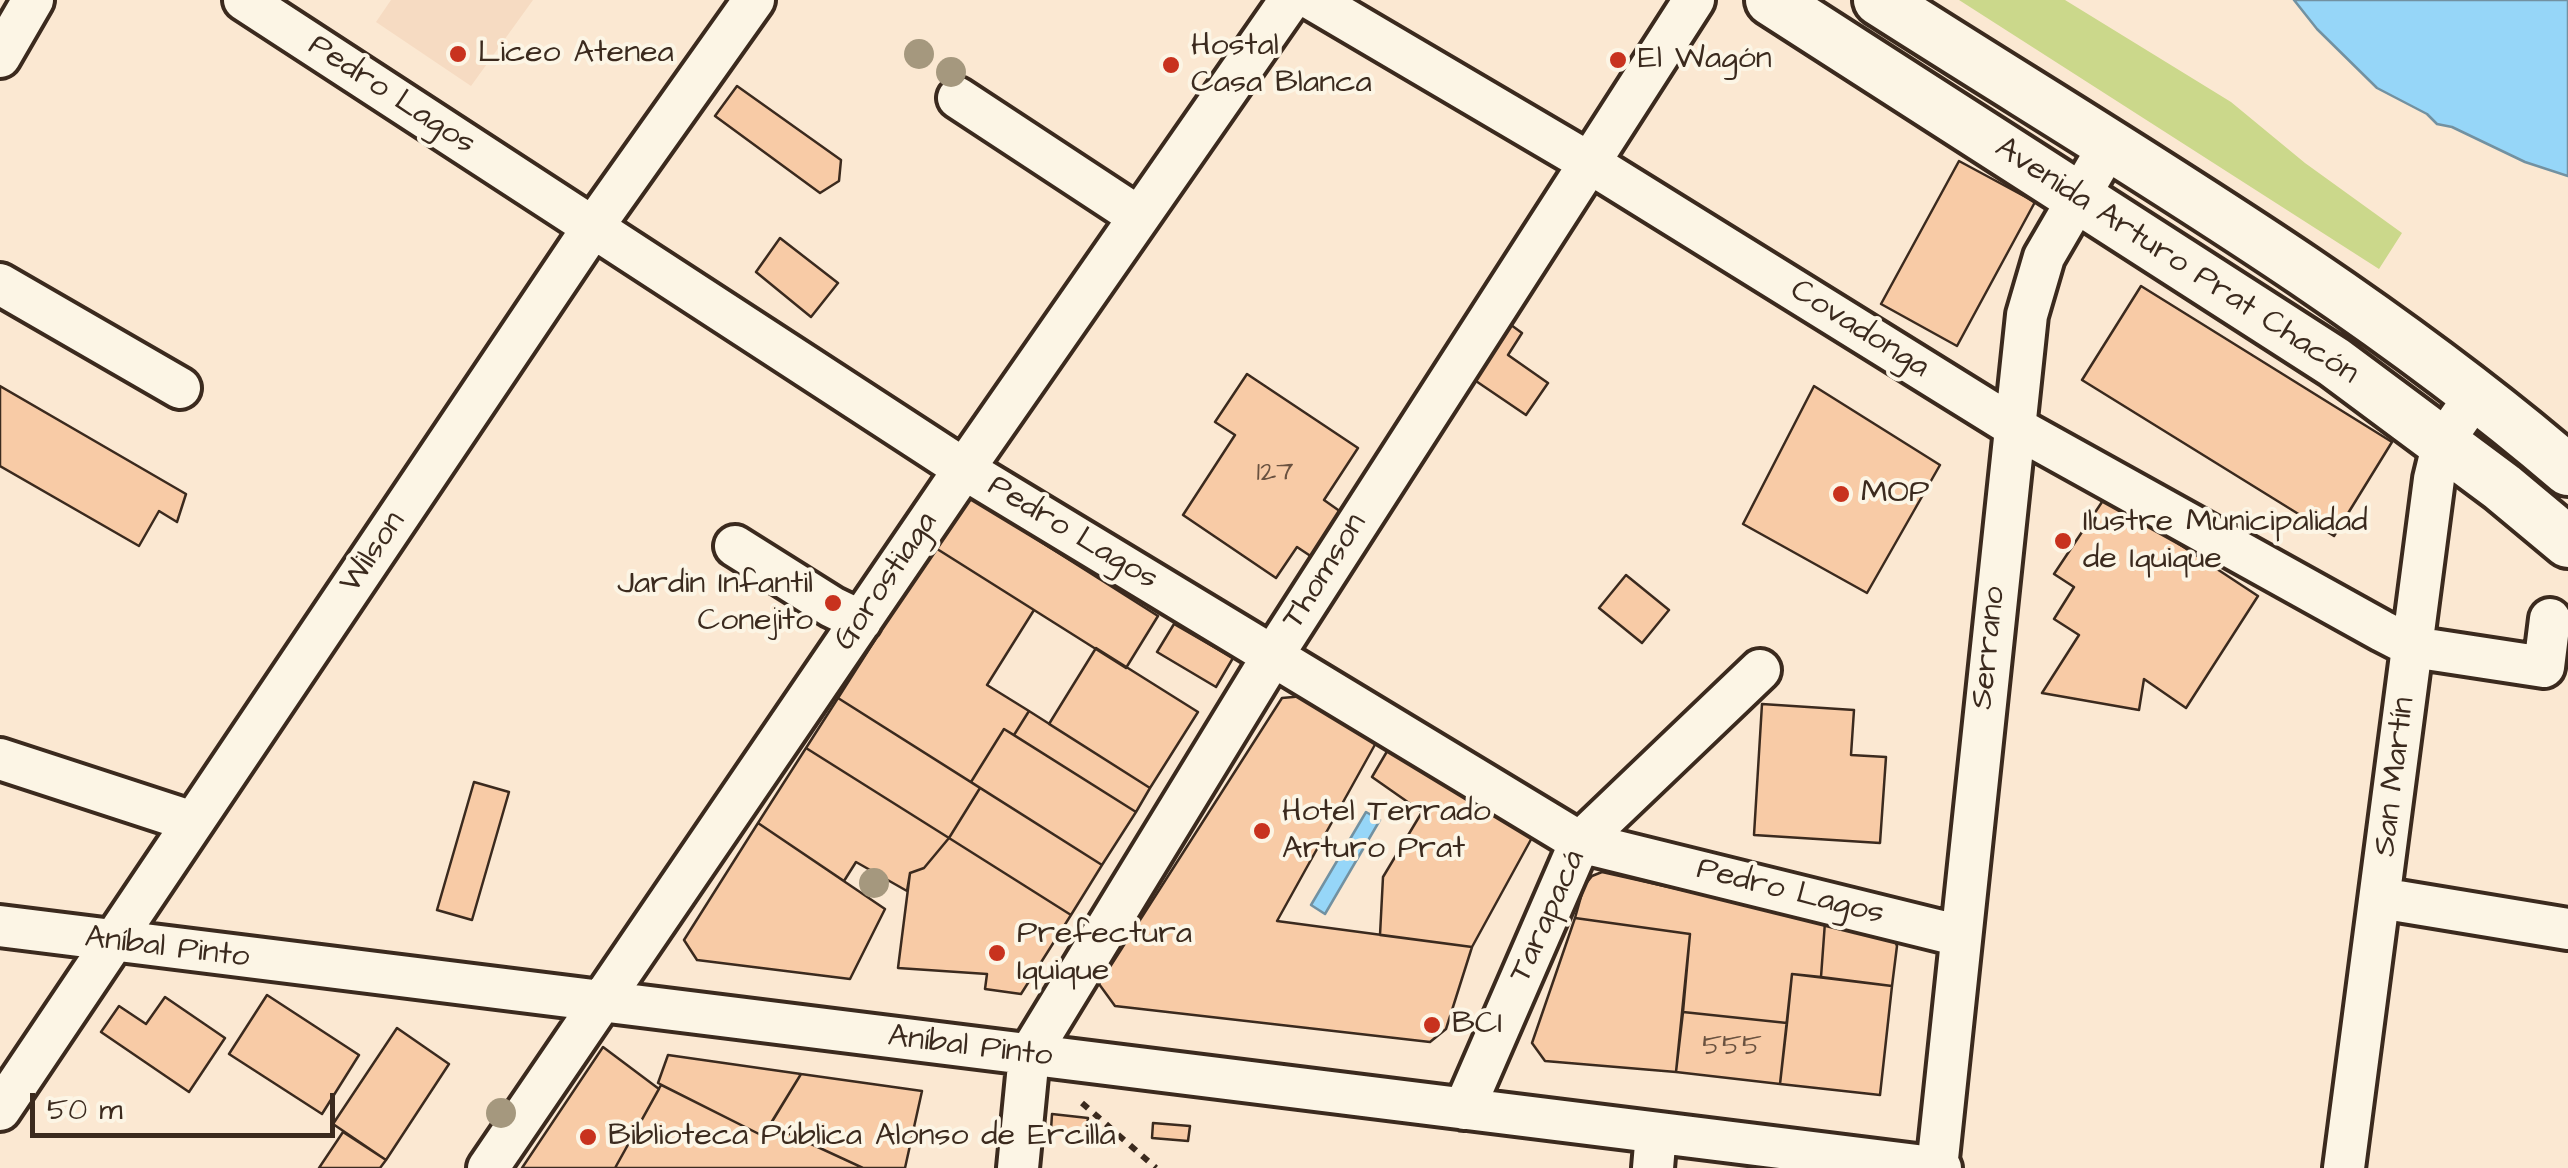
<!DOCTYPE html>
<meta charset="utf-8">
<style>
body{margin:0}
#map{position:relative;width:2568px;height:1168px;overflow:hidden;background:#fbe8d2;font-family:"Architects Daughter",sans-serif}
canvas{display:block}
.scale{position:absolute;left:30px;top:1093px;width:305px;height:45px;box-sizing:border-box;border:5px solid #3b2a1e;border-top:0;padding-left:12px;font-size:30px;line-height:35px;white-space:nowrap;color:#3b2a1e;-webkit-text-stroke:8px #fcf5e5;paint-order:stroke}
</style>
<div id="map">
<canvas width="2568" height="1168"></canvas>
<div class="scale">50 m</div>
</div>
<script>
const context = document.querySelector('canvas').getContext('2d');
context.lineJoin = 'round';
function fillPath(path, color) {
  context.fillStyle = color;
  context.fill(path, 'evenodd');
}
function strokePath(path, color, width, dash) {
  context.strokeStyle = color;
  context.lineWidth = width;
  context.lineCap = dash ? 'butt' : 'round';
  context.setLineDash(dash || []);
  context.stroke(path);
}
function drawText(font, color, halo, rows, align = 'center') {
  context.font = font + ' "Architects Daughter",sans-serif';
  context.lineWidth = 8;
  context.setLineDash([]);
  context.textBaseline = 'middle';
  context.strokeStyle = halo;
  context.fillStyle = color;
  for (const [text, x, y, turn = 0] of rows) {
    context.save();
    context.translate(x, y);
    context.rotate((+turn || 0) * Math.PI / 180);
    context.textAlign = isNaN(turn) ? turn : align;
    if (halo) context.strokeText(text, 0, 0);
    context.fillText(text, 0, 0);
    context.restore();
  }
}
const built = new Path2D(`
 M391,0h142l-62,86 -95,-64z`);
const green = new Path2D(`
 M1959,0h106l166,102 74,61 97,70 -23,36z`);
const water = new Path2D(`
 M2294,0h274v176l-43,-14 -73,-35 -15,-3 -10,-10 -50,-26 -60,-59z
 M1366,812l14,8 -55,94 -14,-9z`);
const building = new Path2D(`
 M737,86l104,74 -2,21 -19,12 -105,-77z
 M1959,161l76,41 -78,144 -76,-42z
 M780,238l58,45 -27,34 -55,-45z
 M2141,286l251,156 -58,94 -252,-156z
 M1507,322l15,11 -14,22 40,28 -22,32 -56,-38z
 M1247,374l111,74 -34,52 17,12 -29,45 -15,-10 -21,31 -93,-63 52,-80 -20,-13z
 M0,386l186,108 -9,28 -18,-11 -20,35 -139,-80z
 M1814,386l126,79 -73,128 -124,-69z
 M967,495l191,121 -32,52 -192,-121z
 M2106,496l152,100 -72,112 -42,-29 -5,31 -97,-17 37,-58 -25,-16 20,-32 -20,-13z
 M934,547l100,63 -47,75 42,26 -15,24 -10,-6 -33,53 -133,-84z
 M1626,575l43,35 -27,33 -43,-35z
 M1174,624l59,34 -17,29 -59,-35z
 M1096,648l102,64 -48,76 -101,-64z
 M1304,696l73,45 -100,180 195,26 -26,82 -16,13 -315,-36 -16,-22 183,-286z
 M838,698l142,90 -31,50 -143,-90z
 M1762,704l92,6 -3,45 35,2 -6,86 -126,-8z
 M1029,711l121,77 -14,24 -122,-77z
 M1004,729l132,83 -34,53 -131,-83z
 M806,748l143,90 -25,30 -14,5 -3,18 -51,-29 -12,19 -86,-58z
 M1389,748l145,86 -62,113 -92,-12 3,-58 39,-65 -50,-35z
 M474,782l35,10 -37,128 -35,-10z
 M980,788l122,77 -31,50 -122,-77z
 M758,823l127,86 -35,70 -153,-19 -13,-20z
 M949,838l122,77 -50,79 -36,-5 2,-15 -89,-6 12,-95 14,-5z
 M1602,872l223,50 -4,55 -29,-3 -5,49 -104,-11 7,-78 -115,-16 9,-32 8,-10z
 M1575,918l115,16 -14,138 -131,-11 -13,-18z
 M1825,922l68,14 4,10 -5,40 -71,-9z
 M1792,974l100,12 -12,109 -100,-11z
 M267,995l92,60 -37,59 -93,-60z
 M165,997l60,41 -36,54 -88,-60 18,-26 27,18z
 M1683,1012l104,11 -7,61 -104,-12z
 M397,1028l52,36 -63,96 -53,-36z
 M603,1047l56,42 -44,79h-93z
 M668,1055l133,19 -38,62 -105,-53z
 M801,1074l121,17 -17,77h-42l-93,-43z
 M661,1085l102,51 7,-11 93,43h-248z
 M1052,1114l36,4 -2,15 -35,-3z
 M1153,1123l37,3 -2,15 -36,-3z
 M343,1132l43,28 -6,8h-61z`);
const path = new Path2D(`
 M1082,1103l74,65`);
const minor = new Path2D(`
 M244,0l720,469 616,373 381,94
 M1313,0l275,162 425,264 369,205 31,16 131,20 6,-48
 M0,57l33,-57
 M958,98l181,119
 M0,284l180,104
 M735,546l97,61 29,14
 M0,759l193,63
 M2380,898l188,31
 M0,926l1941,242
 M1464,1109l116,-267 180,-172
 M0,1110l593,-883 161,-227
 M488,1168l476,-699 326,-469
 M1018,1168l11,-113 243,-398 422,-657
 M1653,1168l3,-35
 M1937,1168l90,-853 17,-58 64,-110
 M2344,1168l90,-689 9,-37 32,-46`);
const major = new Path2D(`
 M1771,0l563,362 168,125 66,55
 M1879,0c233,149 478,289 689,470`);
const trees = [
 [919,54],
 [951,72],
 [874,883],
 [501,1113]
];
const markers = [
 [458,54,10,"#c8321e"],
 [1618,60,10,"#c8321e"],
 [1171,65,10,"#c8321e"],
 [1841,494,10,"#c8321e"],
 [2063,541,10,"#c8321e"],
 [833,603,10,"#c8321e"],
 [1262,831,10,"#c8321e"],
 [997,953,10,"#c8321e"],
 [1432,1025,10,"#c8321e"],
 [588,1137,10,"#c8321e"]
];
const numberNames = [
 ["127",1275,474],
 ["555",1732,1048]
];
const poiNames = [
 ["Hostal",1191,47],
 ["Casa Blanca",1191,84],
 ["Liceo Atenea",478,54],
 ["El Wagón",1638,60],
 ["MOP",1861,494],
 ["Ilustre Municipalidad",2083,523],
 ["de Iquique",2083,560],
 ["Jardin Infantil",813,585,"right"],
 ["Conejito",813,622,"right"],
 ["Hotel Terrado",1282,813],
 ["Arturo Prat",1282,850],
 ["Prefectura",1017,935],
 ["Iquique",1017,972],
 ["BCI",1452,1025],
 ["Biblioteca Pública Alonso de Ercilla",608,1137]
];
const streetNames = [
 ["Pedro Lagos",391,96,33],
 ["Avenida Arturo Prat Chacón",2176,262,33],
 ["Covadonga",1859,330,32],
 ["Pedro Lagos",1072,534,31],
 ["Wilson",374,553,-56],
 ["Thomson",1326,572,-58],
 ["Gorostiaga",887,582,-56],
 ["Serrano",1990,648,-84],
 ["San Martín",2396,777,-83],
 ["Pedro Lagos",1790,893,14],
 ["Tarapacá",1549,917,-66],
 ["Aníbal Pinto",167,949,7],
 ["Aníbal Pinto",970,1048,7]
];
fillPath(built, '#f6dbc2');
fillPath(green, '#cbd88b');
fillPath(water, '#96d6f8');
strokePath(water, '#7291a1', 2.5);
fillPath(building, '#f8cba6');
strokePath(building, '#3b2a1e', 2.5);
strokePath(minor, '#3b2a1e', 48);
strokePath(major, '#3b2a1e', 58);
strokePath(path, '#3b2a1e', 6, [8, 8]);
strokePath(minor, '#fcf5e5', 40);
strokePath(major, '#fcf5e5', 50);
context.fillStyle = '#a5987e';
for (const [x, y] of trees) {
  context.beginPath();
  context.arc(x, y, 15, 0, 2 * Math.PI);
  context.fill();
}
for (const [x, y, r, color] of markers) {
  const dot = new Path2D();
  dot.arc(x, y, r, 0, 2 * Math.PI);
  context.fillStyle = color;
  context.fill(dot);
  strokePath(dot, '#fcf5e5', 4);
}
drawText('28px', '#6a5240', null, numberNames);
drawText('32px', '#3b2a1e', '#fcf5e5', poiNames, 'left');
drawText('32px', '#3b2a1e', '#fcf5e5', streetNames);
</script>
